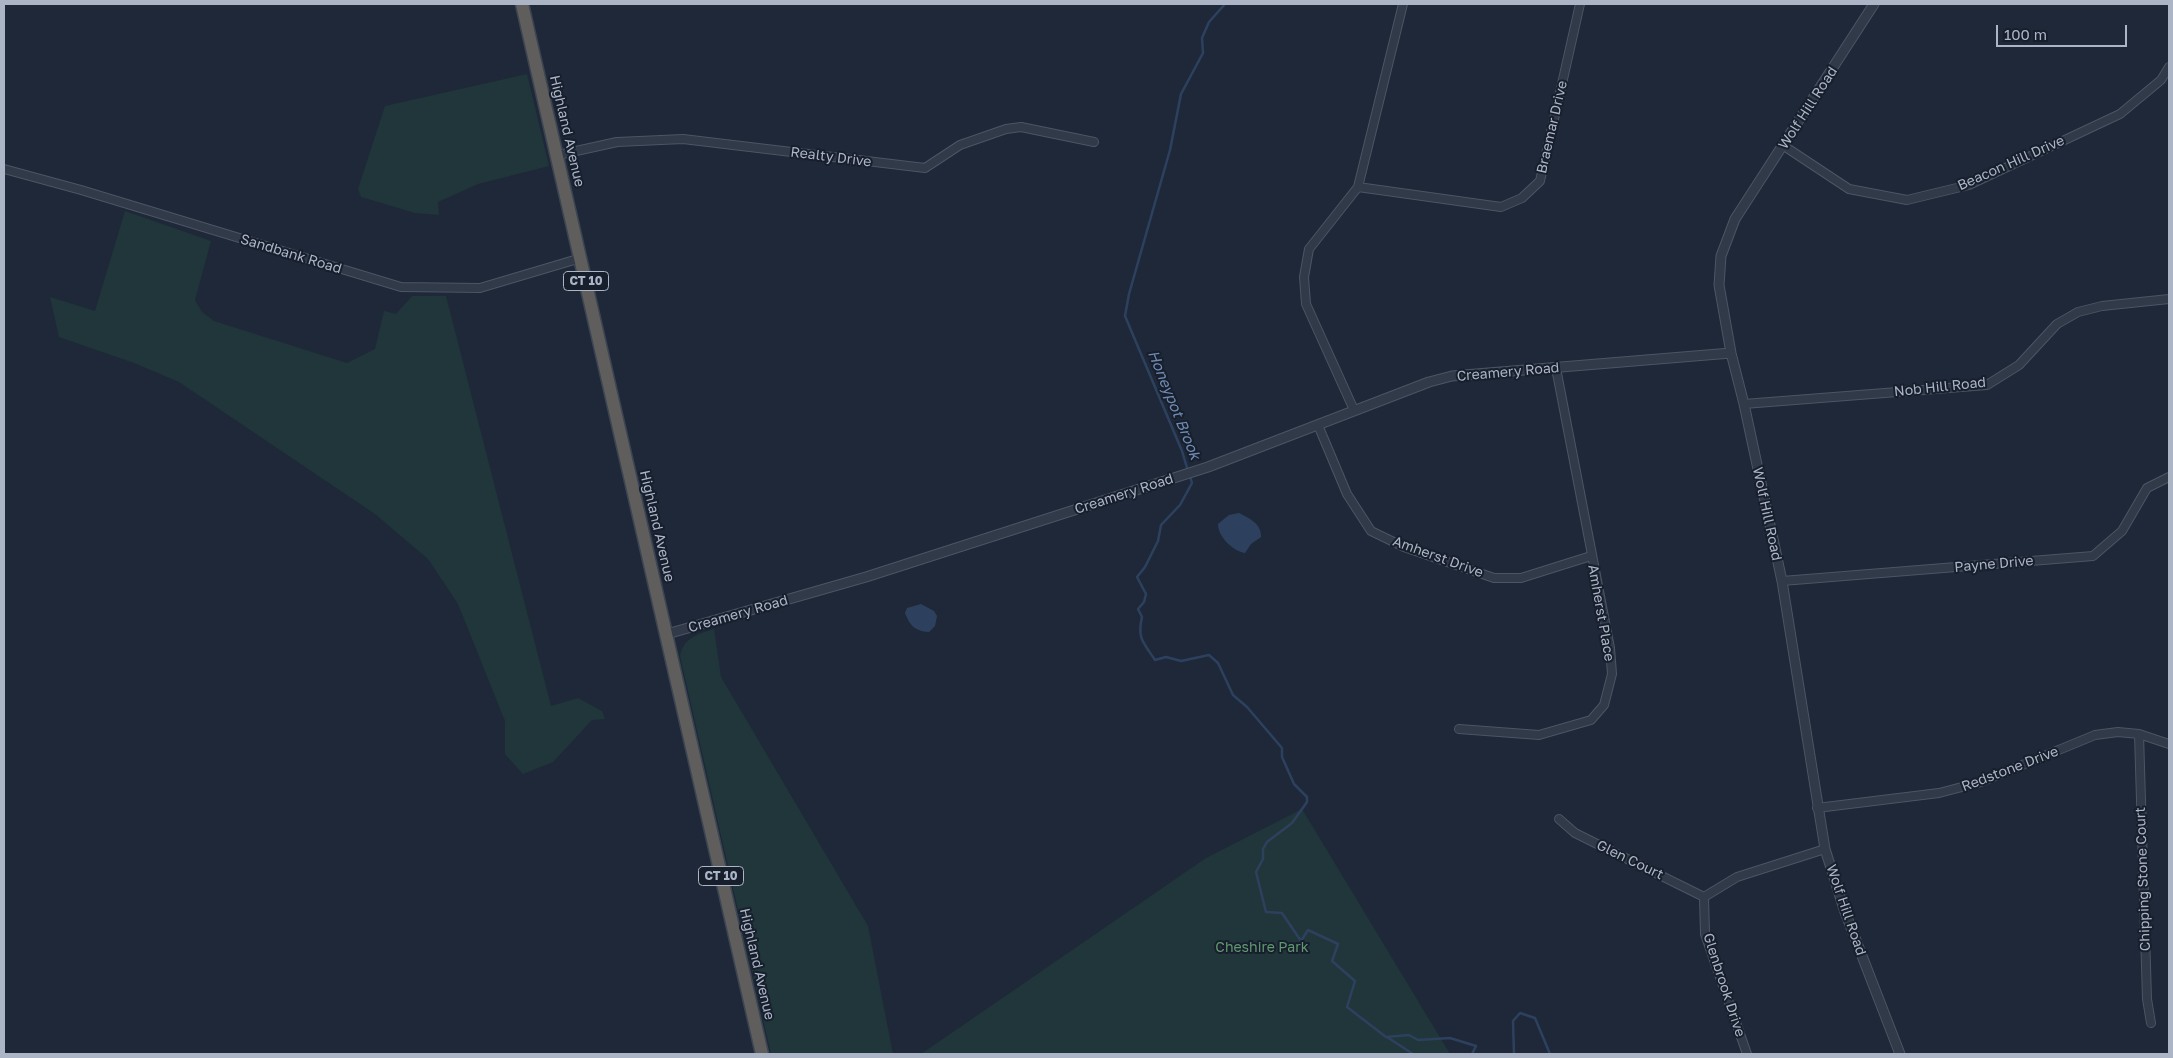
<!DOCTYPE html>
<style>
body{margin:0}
#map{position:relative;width:2173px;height:1058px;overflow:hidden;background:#1e2838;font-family:"Golos Text",sans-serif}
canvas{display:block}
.frame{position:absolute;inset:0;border:5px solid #abb5c6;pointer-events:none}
.scale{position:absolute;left:1996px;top:25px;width:131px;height:22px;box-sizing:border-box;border:2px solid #abb5c6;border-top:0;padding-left:6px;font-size:15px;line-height:18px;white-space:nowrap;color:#abb5c6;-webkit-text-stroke:4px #171f2d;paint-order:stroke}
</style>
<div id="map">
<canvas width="2173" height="1058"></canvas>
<div class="frame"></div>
<div class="scale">100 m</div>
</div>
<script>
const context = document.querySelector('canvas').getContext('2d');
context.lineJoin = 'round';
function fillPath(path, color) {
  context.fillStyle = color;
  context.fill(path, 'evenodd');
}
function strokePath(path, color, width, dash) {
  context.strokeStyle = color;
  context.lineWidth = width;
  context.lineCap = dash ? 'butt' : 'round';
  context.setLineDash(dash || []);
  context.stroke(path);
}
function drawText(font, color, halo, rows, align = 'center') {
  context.font = font + ' "Golos Text",sans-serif';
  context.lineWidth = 4;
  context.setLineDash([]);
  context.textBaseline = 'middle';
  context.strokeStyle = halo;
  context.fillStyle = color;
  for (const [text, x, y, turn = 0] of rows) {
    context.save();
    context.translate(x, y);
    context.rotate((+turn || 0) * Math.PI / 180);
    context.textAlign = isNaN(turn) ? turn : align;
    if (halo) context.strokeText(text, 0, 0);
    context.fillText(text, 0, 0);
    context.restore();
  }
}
const green = new Path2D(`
 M527,74l22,92 -71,18 -40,18 1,13 -24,-2 -54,-16 -3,-8 27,-83z
 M125,211l86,30 -16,59 7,12 12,9 133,42 28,-14 9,-38 12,3 16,-18h34l105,410 27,-8 24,13 3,8 -13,1 -39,42 -30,12 -18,-20v-33l-47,-117 -30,-45 -53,-45 -196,-132 -45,-19 -75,-26 -9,-40 45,14z
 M714,629l7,48 147,249 25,128h-122l-91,-398c4,-19 17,-21 34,-27z
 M1302,809l148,245h-529l285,-196z`);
const water = new Path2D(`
 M1239,513c10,5 23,11 22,24l-10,7 -6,9c-12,-2 -27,-16 -27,-29l11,-9z
 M921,604l13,7 3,5 -2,10 -6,6c-15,-1 -19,-7 -24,-19l2,-5z`);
const stream = new Path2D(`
 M1188,471l-6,-20 -57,-135 4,-22 41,-144 11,-56 22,-41 -1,-15 7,-16 16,-18
 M1190,476l2,7 -12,22 -19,20 -3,16 -13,26 -8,10 9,17 -2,8 -6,7 4,8c-5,21 1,25 13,43l11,-3 15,4 28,-6 9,8 15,32 14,12 35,41v9l12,27 13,13v5l-15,21 -25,19 -4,7v10l-7,13 10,40 16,1 19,28 7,-11 30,14 -6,17 23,20 -8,26 39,30 23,-2 9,5 32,-2 26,8 -4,8
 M1387,1037l26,17
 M1514,1054l-1,-33 7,-8 15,5 15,36`);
const minor = new Path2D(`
 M1403,4l-45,183 143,20 21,-9 18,-17 40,-177
 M1784,146l65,43 58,11 62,-15 151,-71 41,-34 8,-13
 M558,155l59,-13 66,-3 242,29 35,-23 46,-16 15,-2 73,15
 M4,169l77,21 320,97 79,1 101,-30
 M1744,404l243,-19 32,-20 38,-41 21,-12 24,-6 67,-7
 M1354,410l-48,-106 -2,-27 5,-28 49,-62
 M1318,425l29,69 24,37 33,16 90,31h27l70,-22
 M1782,581l311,-25 29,-25 25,-43 22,-11
 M1459,729l80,6 52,-15 13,-15 8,-31 -2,-26 -54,-280
 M2139,734l8,265 4,24
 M1817,808l122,-15 42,-11 114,-47 23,-3 21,2 30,10
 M1559,819l16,14 129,64
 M1704,897l1,37 42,120
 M1704,897l33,-20 88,-28`);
const tertiary = new Path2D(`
 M1874,4l-139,215 -14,37 -2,29 12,68 13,51 38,177 43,268 20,63 55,142
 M667,634l199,-57 342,-110 221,-85 23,-6 279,-23`);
const trunk = new Path2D(`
 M522,4l240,1050`);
const shields = [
 [586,281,45],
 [721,876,45]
];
const shieldNames = [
 ["CT 10",586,281],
 ["CT 10",721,876]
];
const streetNames = [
 ["Wolf Hill Road",1808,108,-57],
 ["Braemar Drive",1552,127,-77],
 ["Highland Avenue",567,131,77],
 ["Realty Drive",831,157,7],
 ["Beacon Hill Drive",2011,163,-24],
 ["Sandbank Road",291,254,17],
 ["Creamery Road",1508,372,-5],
 ["Nob Hill Road",1940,387,-6],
 ["Creamery Road",1124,494,-18],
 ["Wolf Hill Road",1767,514,78],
 ["Highland Avenue",657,526,77],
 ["Amherst Drive",1438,557,20],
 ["Payne Drive",1994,564,-5],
 ["Amherst Place",1601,613,80],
 ["Creamery Road",738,614,-16],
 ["Redstone Drive",2010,769,-21],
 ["Glen Court",1630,860,26],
 ["Chipping Stone Court",2143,879,-92],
 ["Wolf Hill Road",1846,910,71],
 ["Highland Avenue",757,964,77],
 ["Glenbrook Drive",1724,985,72]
];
const parkNames = [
 ["Cheshire Park",1262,948]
];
const waterNames = [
 ["Honeypot Brook",1174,405,68]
];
fillPath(green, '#20363a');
fillPath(water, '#2d415f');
strokePath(stream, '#2d415f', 2.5);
strokePath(minor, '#4c5564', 10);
strokePath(tertiary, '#4c5564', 11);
strokePath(trunk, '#3c4553', 15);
strokePath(minor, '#313a49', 8);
strokePath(tertiary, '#313a49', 9);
strokePath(trunk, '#605e5c', 12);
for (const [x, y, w] of shields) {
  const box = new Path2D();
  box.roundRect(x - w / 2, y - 9.5, w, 19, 4);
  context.fillStyle = '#171f2d';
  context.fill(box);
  strokePath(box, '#abb5c6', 1);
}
drawText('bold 12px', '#abb5c6', null, shieldNames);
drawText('14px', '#abb5c6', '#171f2d', streetNames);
drawText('14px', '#619870', '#171f2d', parkNames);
drawText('italic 15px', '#708ab2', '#171f2d', waterNames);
</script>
